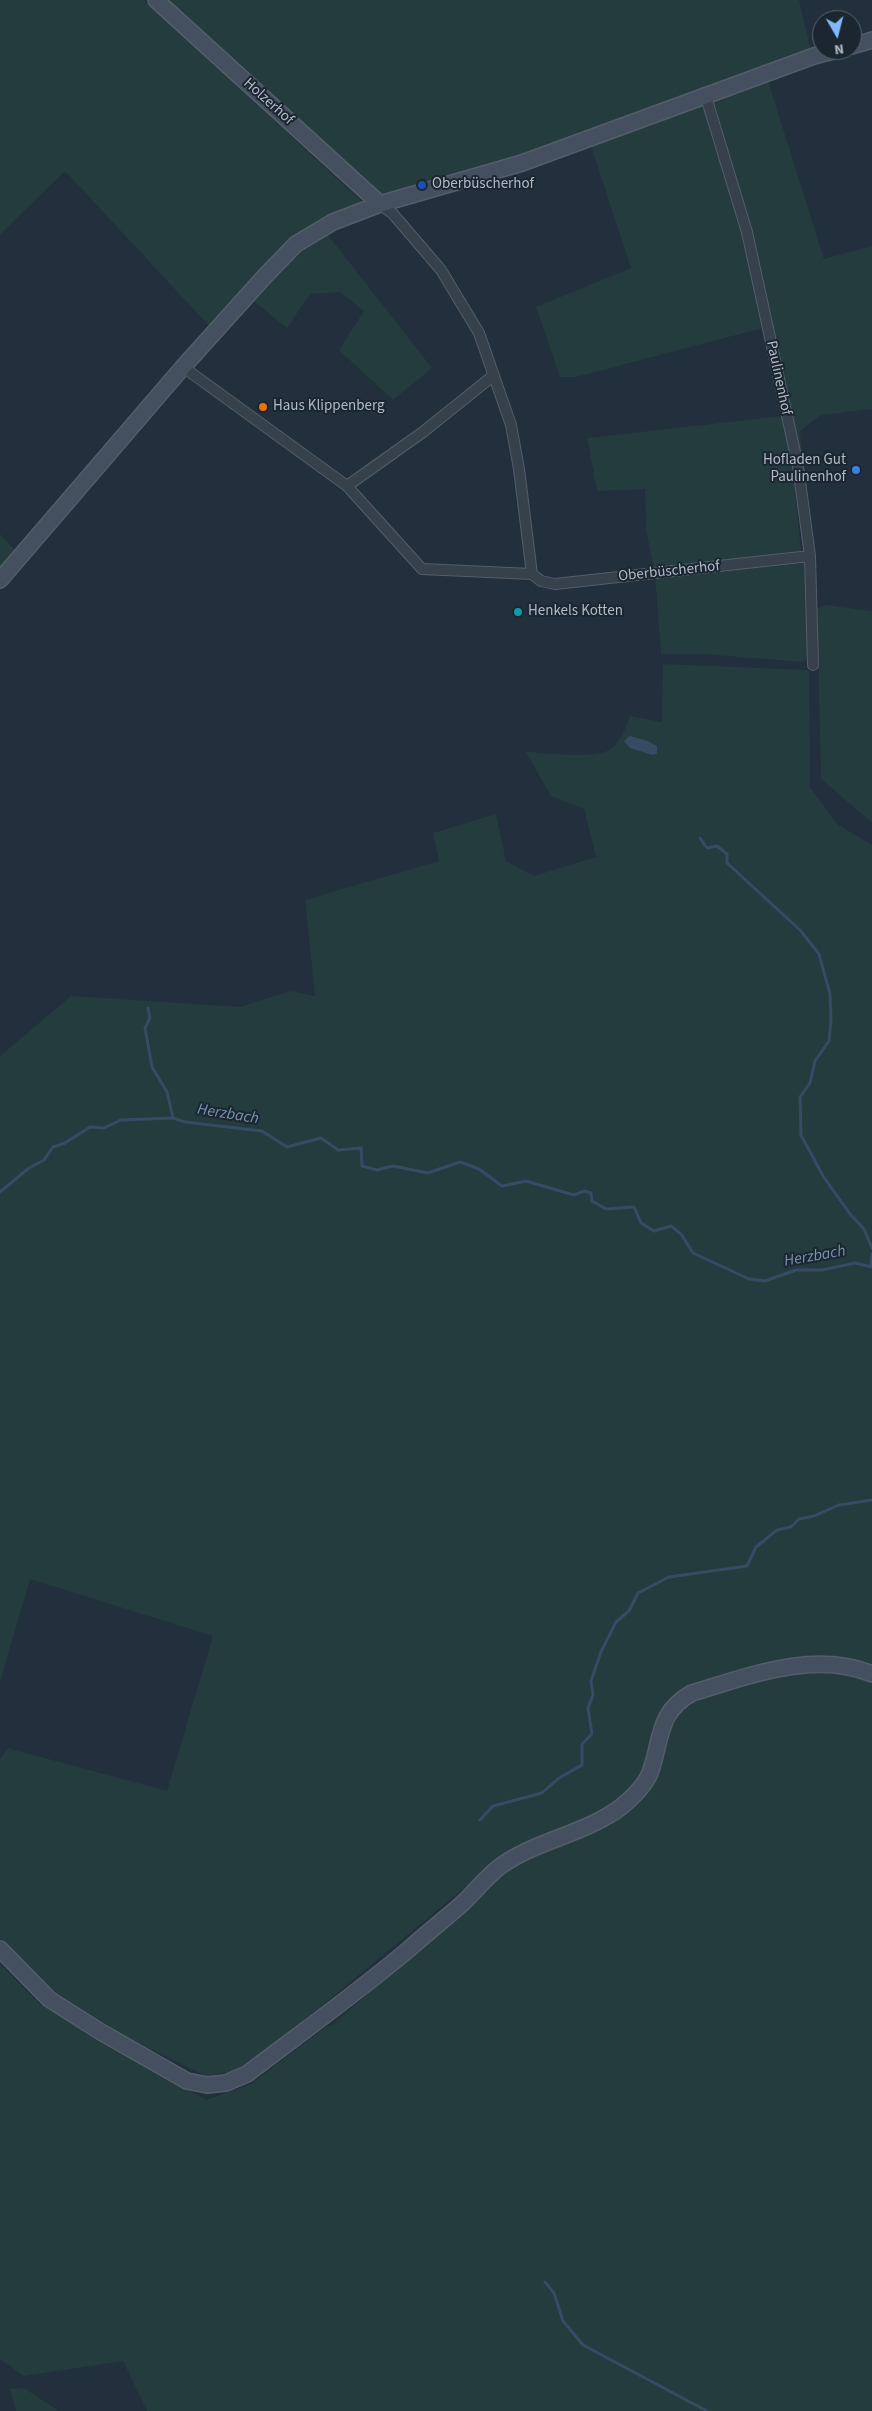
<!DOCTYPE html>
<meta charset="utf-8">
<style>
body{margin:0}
#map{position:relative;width:872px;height:2411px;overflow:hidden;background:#222f3c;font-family:"Source Sans 3",sans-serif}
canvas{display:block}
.north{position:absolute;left:812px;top:10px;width:50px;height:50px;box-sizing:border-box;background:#1b2631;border:1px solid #57626d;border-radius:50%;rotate:172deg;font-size:14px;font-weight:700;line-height:20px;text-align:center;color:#b1bbc8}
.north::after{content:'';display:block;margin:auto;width:18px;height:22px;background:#83b9fb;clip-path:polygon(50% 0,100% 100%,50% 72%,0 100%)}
</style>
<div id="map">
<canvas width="872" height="2411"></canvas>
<div class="north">N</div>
</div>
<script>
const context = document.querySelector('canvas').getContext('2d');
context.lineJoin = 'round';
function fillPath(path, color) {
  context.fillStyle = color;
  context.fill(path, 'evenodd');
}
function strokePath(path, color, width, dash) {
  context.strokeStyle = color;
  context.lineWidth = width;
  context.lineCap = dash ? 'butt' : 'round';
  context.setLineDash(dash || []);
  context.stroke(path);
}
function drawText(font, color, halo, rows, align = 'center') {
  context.font = font + ' "Source Sans 3",sans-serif';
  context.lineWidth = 4;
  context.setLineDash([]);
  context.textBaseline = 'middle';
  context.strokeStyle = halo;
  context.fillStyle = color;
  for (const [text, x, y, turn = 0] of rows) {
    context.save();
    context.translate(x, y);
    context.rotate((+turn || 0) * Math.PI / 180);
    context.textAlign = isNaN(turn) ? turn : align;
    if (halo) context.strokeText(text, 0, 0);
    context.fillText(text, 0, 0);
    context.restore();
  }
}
const green = new Path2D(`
 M0,0h144l218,202 -36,14 -29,23 -86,89 -146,-157 -65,64z
 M163,0h636l12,51 -239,88 -192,56z
 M767,78l57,181 48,-13v163l-51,6 -21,16 6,62 -54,-261 -40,-132z
 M703,105l42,130 18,93 -187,49h-16l-24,-70 95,-39 -40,-122z
 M328,235l104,133 -39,32 -54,-50 25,-39 -24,-19 -30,2 -23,34 -35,-28 52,-51z
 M783,416l11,62 7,74 -147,19 -8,-42 -1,-40 -48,2 -10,-53z
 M0,534l15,16 -15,19z
 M809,557v96l-3,6 -4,3 -99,-8h-42l-6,-79z
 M825,605l47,6v212l-51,-44 -4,-170z
 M663,664l146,6 1,117 27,37 35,21v1566h-725l-24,-50 -99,15 -24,-17v-395l40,40 166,96 45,-16 76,-58 5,-1 141,-123 -4,-18 -197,163 -31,23 -35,6 -80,-39 -75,-48 -51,-51v-179l8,-11 159,43 46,-155 -183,-57 -30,103v-626l71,-60 169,11 50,-16 25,5 -10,-96 134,-39 -6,-28 63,-19 10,47 28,15 62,-19 -12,-48 -33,-13 -26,-45c17,2 68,8 82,0 13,-6 18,-22 23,-35l32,6z
 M24,2388l35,23h-43l-6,-22z`);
const water = new Path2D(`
 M630,736l18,5 9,5v7l-4,2 -23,-7 -6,-7z`);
const stream = new Path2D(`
 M700,838l7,10 10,-2 10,8v9l73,67 19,24 11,40 1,25 -2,22 -14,20 -5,22 -10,14 1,38 22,41 27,38 14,15 8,19
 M148,1008l2,10 -5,10 7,39 15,25 6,26
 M0,1192l29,-24 15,-8 9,-13 12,-4 25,-16 14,1 17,-8 52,-2 12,4 77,9 25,16 34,-9 17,12 23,-2 1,18 15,4 16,-4 35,7 32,-11 19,7 23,17 24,-5 48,14 10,-4 7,2 1,8 14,8 28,-2 7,16 13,8 17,-5 10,8 12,19 56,26 16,2 31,-11h26l33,-7 17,4
 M871,1266l1,-12
 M480,1820l13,-14 49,-13 17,-15 23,-13v-21l10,-10 -4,-26 5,-13 -2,-14 10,-29 15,-30 13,-11 9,-18 31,-16 78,-11 9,-19 21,-17 14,-3 8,-8 15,-3 25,-11 33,-5
 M545,2282l9,11 9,28 20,24 124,66`);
const street = new Path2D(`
 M706,97l41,135 51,234 12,90 3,109
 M380,204l13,10 48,56 38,63 32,92 8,44 13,105
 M183,367l164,119 75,83 110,5 9,7 14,3 255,-28
 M347,486l76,-54 71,-57`);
const secondary = new Path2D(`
 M156,0l224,204
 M852,46l20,-6
 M0,580l183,-213 82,-91 31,-32 37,-22 47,-18 142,-41 292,-107 23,-6
 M0,1949l49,50 52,33 86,49 20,4 19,-2 21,-9c54,-41 110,-81 162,-125 18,-16 37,-31 55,-47 12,-12 24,-27 38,-37 36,-25 83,-31 119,-58 11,-9 23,-20 29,-34 12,-33 7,-61 42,-80 57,-17 122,-43 180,-19`);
const markers = [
 [422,185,5,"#1a4fb4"],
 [263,407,5,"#e8710a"],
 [856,470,5,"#3f7fe0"],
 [518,612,5,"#0f9aa8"]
];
const streetNames = [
 ["Holzerhof",268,102,42],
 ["Paulinenhof",778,378,78],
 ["Oberbüscherhof",669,572,-6]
];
const poiNames = [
 ["Oberbüscherhof",432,185],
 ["Haus Klippenberg",273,407],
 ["Hofladen Gut",846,461,"right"],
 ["Paulinenhof",846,478,"right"],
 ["Henkels Kotten",528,612]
];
const waterNames = [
 ["Herzbach",228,1115,9],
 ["Herzbach",815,1257,-10]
];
fillPath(green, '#243c3d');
fillPath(water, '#354c64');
strokePath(stream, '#354c64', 3);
strokePath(street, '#545e6a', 12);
strokePath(secondary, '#545e6a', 18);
strokePath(street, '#36414c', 10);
strokePath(secondary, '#445060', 15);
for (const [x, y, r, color] of markers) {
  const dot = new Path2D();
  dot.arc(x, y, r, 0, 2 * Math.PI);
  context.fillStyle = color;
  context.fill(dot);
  strokePath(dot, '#1b2631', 2);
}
drawText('15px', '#b1bbc8', '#1b2631', streetNames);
drawText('15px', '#b1bbc8', '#1b2631', poiNames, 'left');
drawText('italic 16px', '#7894b1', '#1b2631', waterNames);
</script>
